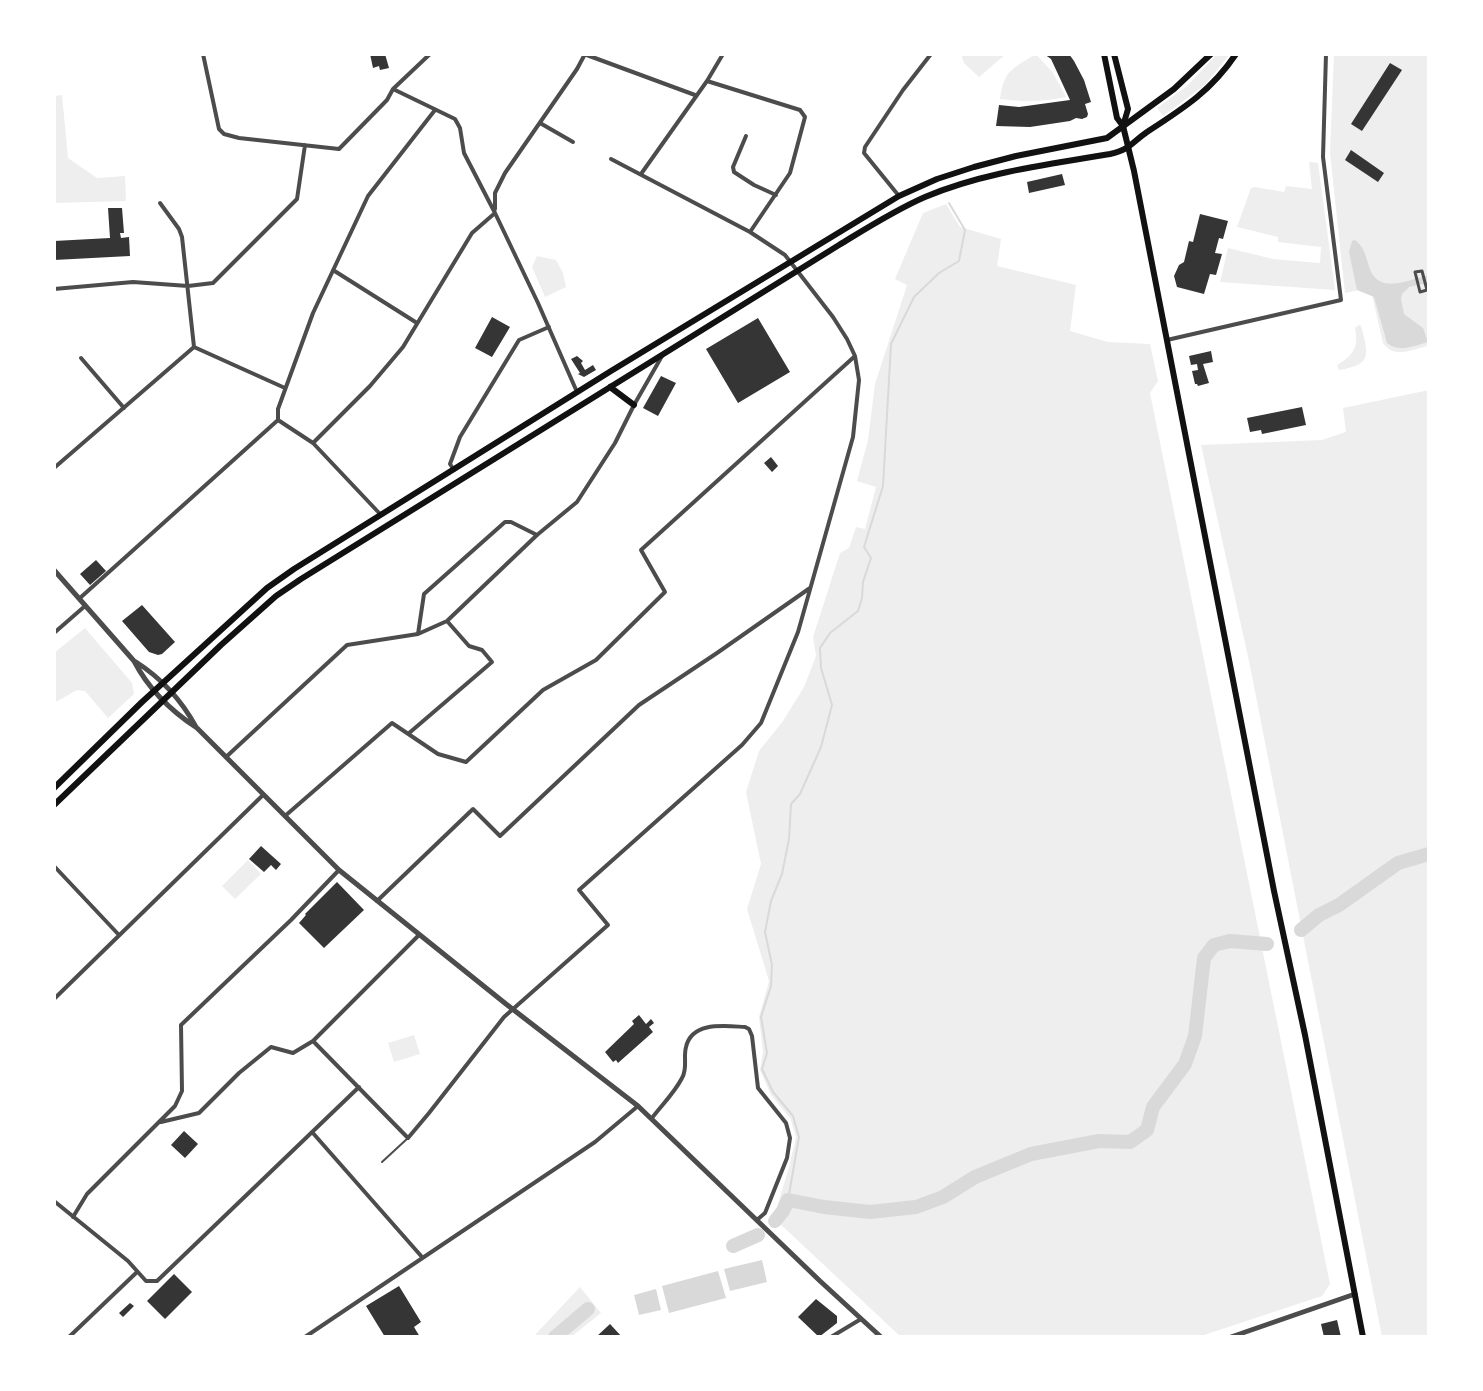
<!DOCTYPE html>
<style>
body{margin:0}
#map{position:relative;width:1483px;height:1391px;overflow:hidden;background:#fff;font-family:"Crimson Pro",serif}
canvas{display:block}
.frame{position:absolute;inset:0;border:56px solid #fff;pointer-events:none}
</style>
<div id="map">
<canvas width="1483" height="1391"></canvas>
<div class="frame"></div>
</div>
<script>
const context = document.querySelector('canvas').getContext('2d');
context.lineJoin = 'round';
function fillPath(path, color) {
  context.fillStyle = color;
  context.fill(path, 'evenodd');
}
function strokePath(path, color, width, dash) {
  context.strokeStyle = color;
  context.lineWidth = width;
  context.lineCap = dash ? 'butt' : 'round';
  context.setLineDash(dash || []);
  context.stroke(path);
}
const green = new Path2D(`
 M961,54h45l-27,23 -15,-14z
 M1036,54l17,19 13,24c-23,5 -43,5 -66,2 4,-29 12,-30 36,-45z
 M1217,54h13l-25,31 -42,31 -6,-8 30,-22z
 M1334,54h95v299l-2,-7c-16,4 -33,13 -44,-3l-11,-48 -13,-5 -14,3 -15,-140z
 M62,95l6,63 29,20 28,-2 1,25 -72,2v-107z
 M1309,162l9,1 17,127 -115,-8 8,-34 45,11 47,4 1,-16 -43,-5v-5l-41,-10 14,-39 4,-1 29,5 2,-6 26,3z
 M946,204l14,23 41,12 -4,27 79,19 -6,46 38,11 42,2 8,37 -8,12 180,891 -8,12 -124,41h-297l-123,-115 -2,-12 13,-43 7,-30 -6,-19 -19,-23 -11,-25 3,-18 -4,-35 10,-36 -22,-72 14,-45 -15,-72 13,-41 24,-30 21,-34 12,-31 -3,-19 27,-84 9,-5 7,-21 9,2 11,-42 -19,-6 11,-41 7,-56 32,-99 -12,-6 28,-66z
 M537,256l19,4 7,13 3,14 -21,10 -13,-30z
 M1359,325l2,1c8,29 11,39 -22,44l-2,-5c16,-9 22,-18 18,-37z
 M1429,390v947h-47l-133,-676 -48,-216 121,-5 24,-8 -3,-24z
 M85,628l47,55 2,11 -26,24 -23,-27 -8,-1 -23,13v-50z
 M248,860l13,14 -26,25 -13,-13z
 M414,1035l6,19 -26,8 -6,-19z
 M580,1287l21,26 -30,24h-38z`);
const water = new Path2D(`
 M1355,240c8,6 10,13 13,23 8,33 37,18 61,12v12l-7,-3 -13,3 -7,7 -1,5 3,15 19,14 5,14c-14,4 -29,11 -41,1l-13,-46 -17,-7 -8,-38 3,-11z
 M762,1260l5,22 -37,9 -6,-22z
 M718,1271l8,27 -57,15 -7,-27z
 M656,1289l5,21 -22,5 -5,-20z`);
const stream = new Path2D(`
 M788,1200l11,-63 -6,-21 -20,-24 -11,-23 5,-16 -6,-36 10,-31 1,-21 -7,-33 6,-31 11,-27 7,-35 2,-35 9,-10 21,-47 11,-42 -11,-37 -1,-20 10,-15 28,-22 4,-13 1,-16 8,-24 -7,-11 19,-61 8,-142 23,-47 25,-24 20,-12 6,-31 -16,-27`);
const river = new Path2D(`
 M1301,930l18,-15 20,-10 59,-42 31,-9
 M775,1221l8,-10 5,-11 36,7 46,5 46,-5 27,-10 32,-20 56,-23 68,-13 31,1 17,-12 6,-23 32,-43 10,-28 9,-78 10,-13 16,-4 37,3
 M733,1246l25,-11
 M555,1337l33,-28`);
const building = new Path2D(`
 M370,54h15l4,14 -9,2 -1,-4 -6,2z
 M1044,54h25l5,7 10,19 7,22 -6,2 3,10 -1,3 -5,2 -6,-1 -6,3 -40,6 -34,-1 3,-21 20,2 51,-7 -19,-41z
 M1390,63l12,7 -40,61 -11,-7z
 M1351,150l33,23 -6,9 -33,-22z
 M1062,174l3,11 -36,8 -2,-11z
 M108,208h14l2,25h-4l1,5 8,-1 1,19 -76,4v-19l56,-3z
 M1200,214l28,7 -5,18 -4,-1 -4,15 7,1 -6,21 -6,-1 -6,20 -27,-7 -3,-11 5,-11 5,-3 5,-21 4,1z
 M492,317l18,10 -18,30 -17,-9z
 M758,318l32,54 -52,31 -32,-54z
 M1211,351l2,11 -10,2 6,19 -11,3 -1,-2h-2l-3,-13 6,-1 -1,-6 -6,1 -2,-9z
 M577,356l6,5 -2,2 4,7 8,-5 3,5 -12,7 -6,-3 2,-1 -9,-14z
 M661,376l15,7 -18,33 -15,-8z
 M1302,407l4,18 -44,9 -1,-4 -11,2 -3,-14z
 M771,457l7,9 -6,6 -8,-9z
 M96,560l10,11 -16,14 -10,-11z
 M142,605l33,37 -13,12 -4,1 -9,-3 -27,-31z
 M261,846l20,18 -5,6 -5,-5 -7,7 -15,-13z
 M337,882l27,28 -40,38 -25,-25 7,-8 -1,-1z
 M639,1015l7,9 5,-5 3,4 -5,4 4,5 -35,31 -2,-3 -3,2 -8,-10 29,-28 -2,-3z
 M184,1131l14,13 -13,14 -14,-13z
 M174,1274l18,18 -27,27 -18,-18z
 M399,1286l22,36 -7,5 6,10h-35l-19,-31z
 M816,1299l21,17v7l-18,14 -21,-20z
 M130,1303l4,3 -11,11 -4,-4z
 M1337,1320l4,17h-17l-3,-13z
 M610,1324l12,13h-26z`);
const service = new Path2D(`
 M382,1162l26,-24`);
const pedestrian = new Path2D(`
 M1422,271l5,19 -7,2 -5,-20z`);
const minor = new Path2D(`
 M203,54l16,75 5,5 15,4 100,11 48,-49 6,-11 37,-35
 M584,54l111,41
 M707,81l93,29 5,7 -15,56 -40,59
 M393,89l62,30 5,9 4,25 31,60 43,90 39,89
 M540,123l33,19
 M746,136l-13,31 1,5 20,13 22,10
 M641,174l66,-93 16,-27
 M899,196l-35,-43 1,-6 38,-57 28,-36
 M160,203l19,26 3,8 12,110
 M495,209v-16l10,-20 72,-104 8,-15
 M333,270l84,53
 M54,289l79,-7 55,4 25,-3 84,-84 8,-54
 M1167,340l174,-40 -18,-143 3,-103
 M81,358l43,50
 M278,420l35,23 68,72
 M313,443l57,-57 33,-39 69,-114 23,-20
 M54,468l140,-121 91,41
 M454,470l-4,-6 10,-27 59,-97 30,-13
 M80,598l198,-178v-11l35,-96 55,-117 67,-86
 M54,633l31,-27
 M418,634l6,-40 81,-72h6l26,13
 M408,734l84,-72 -10,-12 -13,-4 -22,-25
 M226,757l121,-112 71,-11 29,-13 90,-86 40,-33 38,-59 19,-38 28,-49
 M285,816l107,-93 46,31 28,8 77,-72 53,-30 69,-68 -24,-42 214,-194
 M54,866l65,69
 M377,901l96,-92 27,27 139,-131 78,-52 93,-65
 M54,999l209,-204
 M313,1041l95,97 21,-25 75,-96 104,-92 -29,-35 163,-145 19,-22 37,-91 55,-195 6,-57 -4,-24 -8,-17 -14,-22 -48,-62 -35,-23 -139,-73
 M652,1118c10,-13 23,-26 30,-40 6,-10 1,-20 4,-31 6,-26 39,-21 59,-20l4,2 3,7 6,52 28,35 4,15 -3,20 -22,55 -7,6
 M161,1122l38,-9 40,-40 32,-26 22,6 20,-12 106,-106
 M312,1132l110,125
 M54,1201l74,60 18,20h11l202,-194
 M73,1217l14,-23 88,-88 7,-15 -1,-66 110,-105 48,-50
 M69,1337l67,-64
 M305,1337l290,-195 43,-36
 M831,1337l30,-18`);
const tertiary = new Path2D(`
 M54,570l80,91c15,29 37,50 63,67l142,142 167,134 132,102 182,175 61,56
 M136,662c25,16 46,39 60,65
 M1231,1337l124,-43`);
const secondary = new Path2D(`
 M1104,54l13,64 6,8 11,45 140,720 31,144 58,302
 M1114,54l14,55 -5,17`);
const primary = new Path2D(`
 M610,387l24,18
 M54,788l88,-86 125,-114 27,-19 317,-198 288,-175 38,-17 37,-12 42,-11 91,-18 67,-49 37,-35
 M54,805l167,-160 55,-49 25,-17 538,-334c28,-17 56,-35 86,-48 59,-25 122,-32 185,-43 21,-5 21,-11 37,-22 37,-24 64,-41 89,-78`);
fillPath(green, '#eee');
fillPath(water, '#d9d9d9');
strokePath(stream, '#d9d9d9', 2);
strokePath(river, '#d9d9d9', 14);
fillPath(building, '#353535');
strokePath(service, '#4c4c4c', 2);
strokePath(pedestrian, '#4c4c4c', 3);
strokePath(minor, '#4c4c4c', 4);
strokePath(tertiary, '#4c4c4c', 5);
strokePath(secondary, '#111', 6);
strokePath(primary, '#111', 6);
</script>
